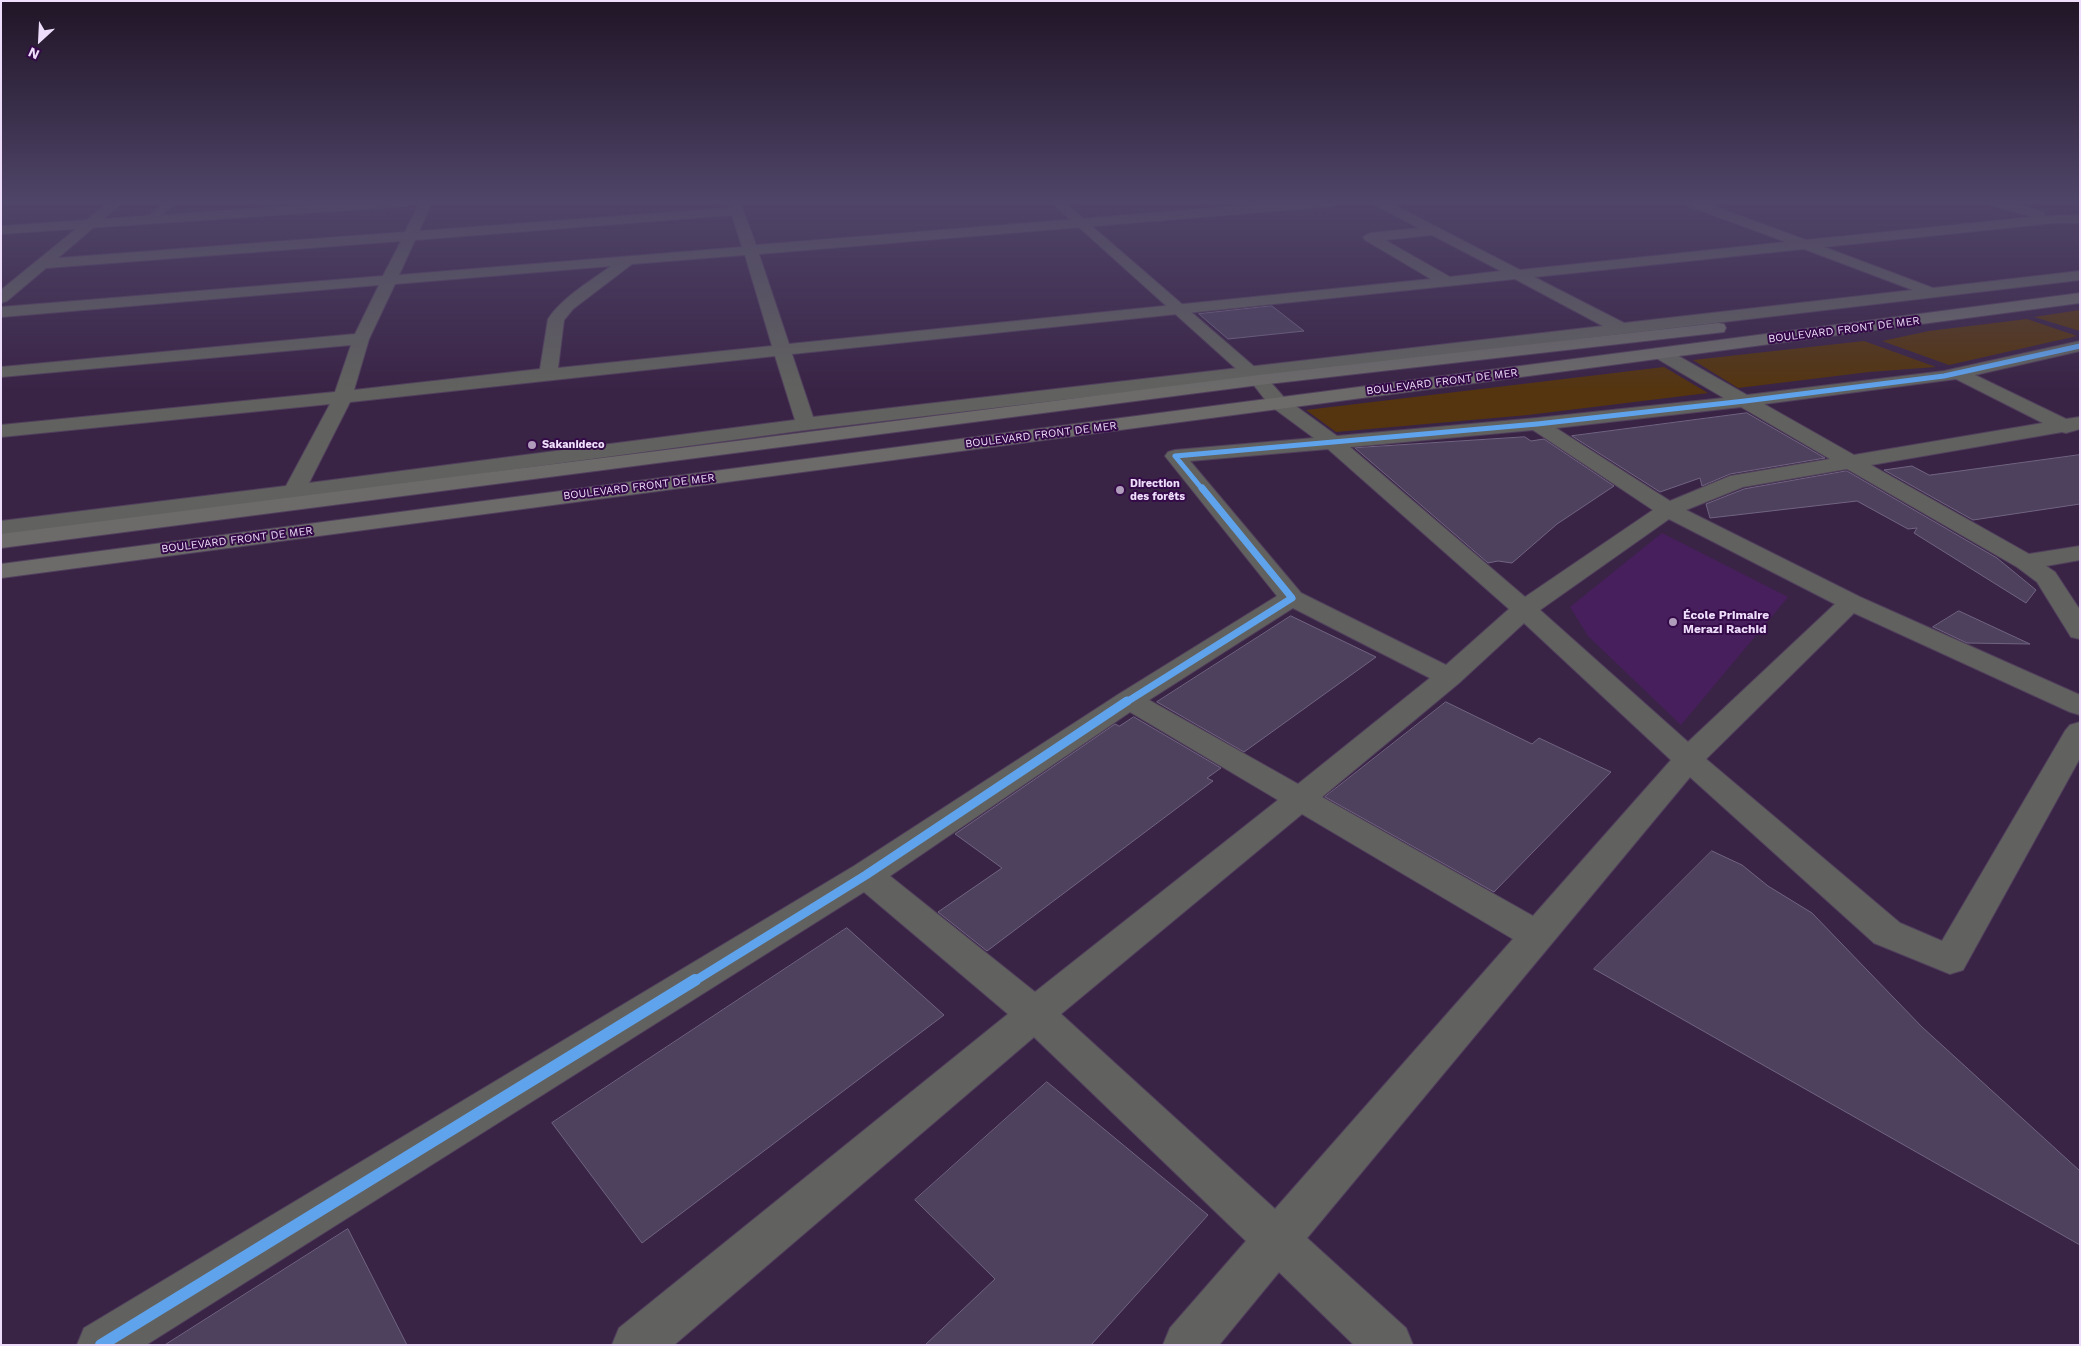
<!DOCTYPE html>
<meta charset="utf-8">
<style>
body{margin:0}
#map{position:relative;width:2081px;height:1346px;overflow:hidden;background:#3a2446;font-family:"Work Sans",sans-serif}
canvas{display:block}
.frame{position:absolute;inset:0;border:2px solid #efdefb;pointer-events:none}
.north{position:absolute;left:15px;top:15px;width:50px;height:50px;-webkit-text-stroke:4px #340b48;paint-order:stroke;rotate:205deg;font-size:14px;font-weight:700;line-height:20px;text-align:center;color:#efdefb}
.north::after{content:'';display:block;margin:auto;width:18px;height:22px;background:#efdefb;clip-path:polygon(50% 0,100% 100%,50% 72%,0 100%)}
</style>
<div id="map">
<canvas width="2081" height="1346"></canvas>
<div class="frame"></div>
<div class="north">N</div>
</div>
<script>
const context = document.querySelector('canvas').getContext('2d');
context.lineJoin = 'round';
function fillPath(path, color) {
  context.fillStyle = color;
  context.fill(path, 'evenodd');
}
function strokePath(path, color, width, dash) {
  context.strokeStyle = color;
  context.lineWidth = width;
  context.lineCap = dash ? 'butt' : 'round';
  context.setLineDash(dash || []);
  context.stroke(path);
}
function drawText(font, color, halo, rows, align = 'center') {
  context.font = font + ' "Work Sans",sans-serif';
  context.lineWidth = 4;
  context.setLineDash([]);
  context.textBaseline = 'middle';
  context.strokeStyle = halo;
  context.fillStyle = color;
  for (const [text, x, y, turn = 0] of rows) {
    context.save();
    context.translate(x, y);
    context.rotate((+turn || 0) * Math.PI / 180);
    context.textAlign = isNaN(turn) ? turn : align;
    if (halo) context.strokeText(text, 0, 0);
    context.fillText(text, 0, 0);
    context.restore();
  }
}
const built = new Path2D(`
 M1662,533l126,64 -107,128 -93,-89 -18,-29z`);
const green = new Path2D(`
 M2080,310v21l-46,-14z
 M2027,319l50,17 -128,29 -67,-24 47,-10z
 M1864,341l72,26 -67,5 -131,16 -45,-28z
 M1664,367l44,26 -180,22 -192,17 -30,-22z`);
const building = new Path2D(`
 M1272,306l32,25 -76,8 -29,-25z
 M1747,413l78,45 -95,16 -28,12 -2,-8 -40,14 -88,-56z
 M1525,437l6,4 13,-2 70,47 -57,38 -45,39 -14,-2 -10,2 -133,-115z
 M2080,455v49l-107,16 -89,-50 28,-4 17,9z
 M1847,471l150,87 39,32 -10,13 -112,-70 3,-5 -9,1 -51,-28 -147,17 -4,-14 38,-15z
 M1959,611l71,33 -63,-1 -34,-16z
 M1291,616l85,41 -132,95 -87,-50z
 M1446,702l86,42 7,-6 72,34 -117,120 -169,-95z
 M1134,717l87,51 -14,10 6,3 -226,170 -49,-39 64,-44 -47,-34 160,-110 4,2z
 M1712,851l30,14 26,21 44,27 110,114 158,144v74l-486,-276z
 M847,928l97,87 -302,228 -90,-120z
 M1047,1082l161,133 -117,130h-166l70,-66 -80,-79z
 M348,1229l59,116h-242z`);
const service = new Path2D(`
 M168,202h9l-24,19h-6v-4z`);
const minor = new Path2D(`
 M109,202h14l-65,56 347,-26 15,-30h12l-13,29 311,-23 -2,-6h12l16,43 533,-43h51l-6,4 -575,48 30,90 642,-65 -66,-39 -2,-3 7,-4 49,-5 -44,-23 -2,-3h15l132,68 266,-28 -100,-37 -2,-3h18l104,38 227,-23 -42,-12 -2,-3h19l36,10 1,4 35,-1v8h-26l-230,24 109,41 147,-17v9l-1274,150 -512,69 -293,36v-14l285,-35 44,-82 -329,33v-12l334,-33 16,-47 -350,32v-10l354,-33 24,-49 -378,32v-10l382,-31 18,-35 -355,27 -39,33 -6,2v-13zM732,215l10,32 -343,28 16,-35zM1432,235l69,36 -51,6 -65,-37zM1804,249l109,41 -289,33 -90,-46zM745,255l27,91 -214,22 6,-48 9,-11 59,-45zM611,266c-22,16 -48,31 -63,53l-8,50 -186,21 15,-51 26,-55zM1515,279l88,47 -790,91 -21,-63zM775,356l20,64 -486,63 41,-81z
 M2080,341v10l-105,24 91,44 14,-2v12l-14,4 -4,-1 -191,33 158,89 51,-8v14l-34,6 9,6 25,38v29l-9,-2 -34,-55 -20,-15 -170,-98 -104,18 -57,23 174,87 220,98v20l-10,-3 -216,-99 -148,146 194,164 42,18 123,-210 5,-6 10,-3v36l-117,212 -13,4 -76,-31 -184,-166 -383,461 99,90 7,17h-59l-75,-73 -60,73h-56l7,-17 76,-87 -212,-204 -360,308h-62l7,-17 389,-314 -144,-122 -718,453h-69l7,-17 770,-462 265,-172 158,-98 -112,-140 3,-4 7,-2 139,-12 -42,-31 -3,-4 3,-4 7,-2 7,2 51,37 200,-18 187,-20 -68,-40 -3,-4 3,-4 6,-1 6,1 79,45 197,-24zM1956,379l87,44 -189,32 -90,-51zM1741,407l89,52 -100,17 -60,25 -114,-73zM1533,430l120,80 -128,87 -175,-150zM1328,449l181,160 -63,56 -145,-72 -111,-132zM1669,519l166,85 -147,138 -148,-132zM1293,608l137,70 -132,106 -149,-84zM1524,623l147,137 -138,156 -211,-119 137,-114zM1130,712l148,88 -243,192 -145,-116zM1302,814l211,125 -238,270 -214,-195z`);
const tertiary = new Path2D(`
 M353,202h60l-6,4 -406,28v-8z
 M1051,202h13l201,174 24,27 -3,4c-16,4 -24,-12 -33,-23z`);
const primary = new Path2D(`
 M2080,293v10l-2079,275v-14z
 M1718,323l6,1 2,4 -2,4 -465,53 -1258,163v-14l1258,-159z`);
const cyclewayFar3 = new Path2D(`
 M1203,490l-28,-34 362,-32 208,-23 199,-25 136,-30`);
const cyclewayFar2 = new Path2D(`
 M1125,703l167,-105 -90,-110`);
const cyclewayFar1 = new Path2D(`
 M693,982l173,-107 261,-174`);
const cycleway = new Path2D(`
 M101,1345l594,-365`);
const markers = [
 [532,445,5,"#b09dbc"],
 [1120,490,5,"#b09dbc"],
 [1673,622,5,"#b09dbc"]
];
const farStreetnames = [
 ["BOULEVARD FRONT DE MER",1844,330,-7],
 ["BOULEVARD FRONT DE MER",1442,382,-7],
 ["BOULEVARD FRONT DE MER",1041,435,-7],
 ["BOULEVARD FRONT DE MER",639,487,-7],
 ["BOULEVARD FRONT DE MER",237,540,-7]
];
const farPoinames = [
 ["Sakanideco",542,445],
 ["Direction",1130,484],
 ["des forêts",1130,497]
];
const poiNames = [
 ["École Primaire",1683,615],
 ["Merazi Rachid",1683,629]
];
fillPath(built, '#471f5d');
fillPath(green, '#543510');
fillPath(building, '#4d415d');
strokePath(building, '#706481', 1);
strokePath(service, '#52415d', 3);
strokePath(minor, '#52415d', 2);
strokePath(tertiary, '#52415d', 2);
strokePath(primary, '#52415d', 2);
fillPath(service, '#61625f');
fillPath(minor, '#61625f');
fillPath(tertiary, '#61625f');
fillPath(primary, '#6c6b6a');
strokePath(cyclewayFar3, '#60a3ed', 5);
strokePath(cyclewayFar2, '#60a3ed', 7);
strokePath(cyclewayFar1, '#60a3ed', 9);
strokePath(cycleway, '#60a3ed', 12);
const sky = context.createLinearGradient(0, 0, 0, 390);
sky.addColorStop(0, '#201426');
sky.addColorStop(0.52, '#4f4568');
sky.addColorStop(1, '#4f456800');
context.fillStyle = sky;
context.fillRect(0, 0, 2081, 390);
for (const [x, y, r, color] of markers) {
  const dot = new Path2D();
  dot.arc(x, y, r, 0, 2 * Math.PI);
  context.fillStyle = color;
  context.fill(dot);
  strokePath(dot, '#340b48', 2);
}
drawText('11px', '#efdefb', '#340b48', farStreetnames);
drawText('bold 11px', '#efdefb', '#340b48', farPoinames, 'left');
drawText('bold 12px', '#efdefb', '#340b48', poiNames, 'left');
</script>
